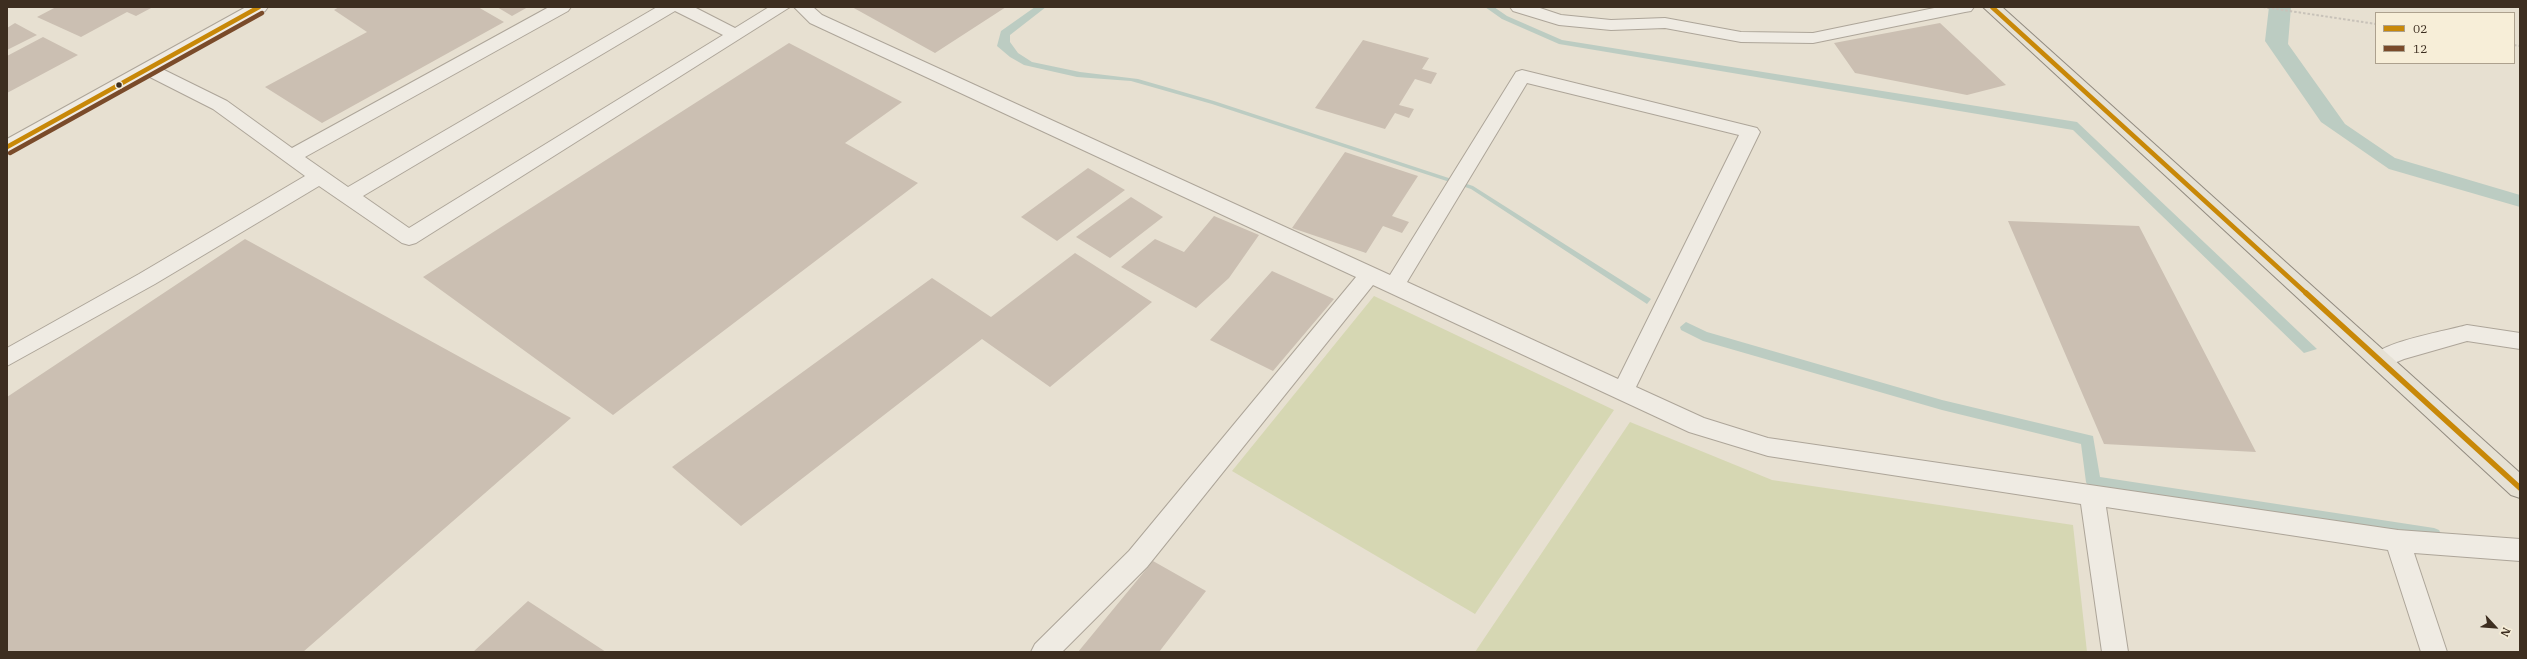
<!DOCTYPE html>
<style>
body{margin:0}
#map{position:relative;width:2527px;height:659px;overflow:hidden;background:#e7e0d1;font-family:"IBM Plex Serif",serif}
canvas{display:block}
.frame{position:absolute;inset:0;border:8px solid #3d2e20;pointer-events:none}
.legend{position:absolute;left:2375px;top:12px;width:140px;height:52px;box-sizing:border-box;background:#f7eed8;border:1px solid #ada18e;margin:0;padding:5px 7px;list-style:none;font-size:12px;color:#3d2e20}
.legend li{display:flex;align-items:center;gap:8px;height:20px}
.legend b{width:20px;border:1px solid #ada18e}
.north{position:absolute;left:2475px;top:607px;width:40px;height:40px;-webkit-text-stroke:3px #f7eed8;paint-order:stroke;rotate:116deg;font-size:11px;font-weight:700;line-height:16px;text-align:center;color:#3d2e20}
.north::after{content:'';display:block;margin:auto;width:14px;height:18px;background:#3d2e20;clip-path:polygon(50% 0,100% 100%,50% 72%,0 100%)}
</style>
<div id="map">
<canvas width="2527" height="659"></canvas>
<div class="frame"></div>
<ul class="legend">
<li><b style="height:5px;background:#c88808"></b>02</li>
<li><b style="height:5px;background:#7a4b2a"></b>12</li>
</ul>
<div class="north">N</div>
</div>
<script>
const context = document.querySelector('canvas').getContext('2d');
context.lineJoin = 'round';
function fillPath(path, color) {
  context.fillStyle = color;
  context.fill(path, 'evenodd');
}
function strokePath(path, color, width, dash) {
  context.strokeStyle = color;
  context.lineWidth = width;
  context.lineCap = dash ? 'butt' : 'round';
  context.setLineDash(dash || []);
  context.stroke(path);
}
const green = new Path2D(`
 M1374,296l240,114 -139,204 -243,-143z
 M1630,422l142,58 301,45 14,127h-612z`);
const water = new Path2D(`
 M1035,7h11l-36,28v7l8,11 14,9 48,10 58,7 76,22 259,85 178,113 -4,5 -176,-115 -259,-85 -81,-23 -54,-4 -53,-12 -14,-8 -13,-11 4,-15z
 M1485,7h9l13,9 55,24 515,82 240,227 -13,4 -231,-223 -514,-86 -57,-25z
 M2269,7h22l-3,37 57,80 50,34 125,37v12l-131,-38 -68,-47 -56,-81z`);
const stream = new Path2D(`
 M1686,322l21,10 235,68 151,36 7,41 334,51 5,2 2,4 -2,4 -5,2 -341,-52 -5,-2 -2,-4 -5,-38 -139,-34 -239,-69 -22,-11 -1,-3z`);
const building = new Path2D(`
 M56,7h97l-17,9 -9,-4 -46,25 -44,-20z
 M339,7h139l26,15 -182,101 -57,-36 102,-55 -33,-22z
 M497,7h31l-16,9z
 M852,7h154l-71,46z
 M15,23l22,12 -30,15v-22z
 M1940,23l66,62 -39,10 -112,-22 -21,-30z
 M43,37l35,18 -71,38v-37z
 M1363,40l66,18 -7,11 15,4 -6,11 -16,-5 -16,26 15,4 -5,9 -14,-5 -10,16 -70,-21z
 M789,43l113,59 -57,41 73,40 -305,232 -190,-138z
 M1345,152l73,24 -26,40 17,6 -7,11 -19,-7 -17,27 -74,-25z
 M1088,168l37,22 -68,51 -36,-24z
 M1131,197l32,20 -53,41 -34,-21z
 M1214,216l45,19 -30,43 -33,30 -75,-41 34,-28 29,13z
 M2008,221l131,5 117,226 -152,-8z
 M245,239l326,179 -268,234h-296v-255z
 M1075,253l77,49 -102,85 -68,-48 -241,187 -69,-59 260,-189 59,39z
 M1272,271l62,28 -61,72 -63,-31z
 M1153,561l53,30 -47,61h-81z
 M528,601l78,51h-133z`);
const path = new Path2D(`
 M2263,7l113,17
 M2514,45l6,1`);
const service = new Path2D(`
 M549,7h22l-3,4 -263,146 43,30 309,-180h37l41,21 34,-21h21l-374,236 -7,2 -7,-2 -83,-57 -164,98 -148,82v-18l132,-74 166,-98 -92,-67 -71,-36 -3,-4 3,-4h12l73,36 65,47zM675,11l48,24 -314,193 -46,-32z`);
const minor = new Path2D(`
 M794,7h19l9,8 568,260 126,-203 6,-2 235,58 3,4 -124,255 68,31 64,20 630,92 122,9v22l-106,-8 33,99h-26l-33,-102 -282,-43 22,145h-26l-21,-148 -313,-48 -79,-24 -316,-147 -226,282 -85,85h-31l4,-8 94,-93 227,-274 -546,-254zM1527,83l212,52 -121,244 -211,-97z
 M1510,7h27l24,8 50,5 54,-2 76,14 72,1 126,-26h35l-3,4 -6,1 -152,31 -72,-1 -76,-14 -54,2 -52,-5 -46,-14z
 M2467,325l53,8v16l-53,-8 -63,18 -24,10 -8,-3 -3,-6c9,-18 77,-29 98,-35z`);
const tertiary = new Path2D(`
 M246,7h22l-3,4 -258,142v-14z`);
const primary = new Path2D(`
 M1983,7h19l518,466v25l-9,-3z`);
const bus1Far1 = new Path2D(`
 M1992,7l315,287
 M7,147l252,-140`);
const bus1 = new Path2D(`
 M2306,293l214,195`);
const bus2 = new Path2D(`
 M10,153l252,-140`);
const markers = [
 [119,85,3.5,"#3d2e20"]
];
fillPath(green, '#d6d7b3');
fillPath(water, '#bcccc2');
fillPath(stream, '#bcccc2');
fillPath(building, '#cbbfb2');
strokePath(service, '#ada599', 2);
strokePath(minor, '#ada599', 2);
strokePath(tertiary, '#ada599', 2);
strokePath(primary, '#928b80', 2);
strokePath(path, '#c8c2b9', 2, [2.5, 2]);
fillPath(service, '#efebe3');
fillPath(minor, '#efebe3');
fillPath(tertiary, '#efebe3');
fillPath(primary, '#e6e1d4');
strokePath(bus1Far1, '#c88808', 4.5);
strokePath(bus1, '#c88808', 5.5);
strokePath(bus2, '#7a4b2a', 4.5);
for (const [x, y, r, color] of markers) {
  const dot = new Path2D();
  dot.arc(x, y, r, 0, 2 * Math.PI);
  context.fillStyle = color;
  context.fill(dot);
  strokePath(dot, '#f7eed8', 1.5);
}
</script>
